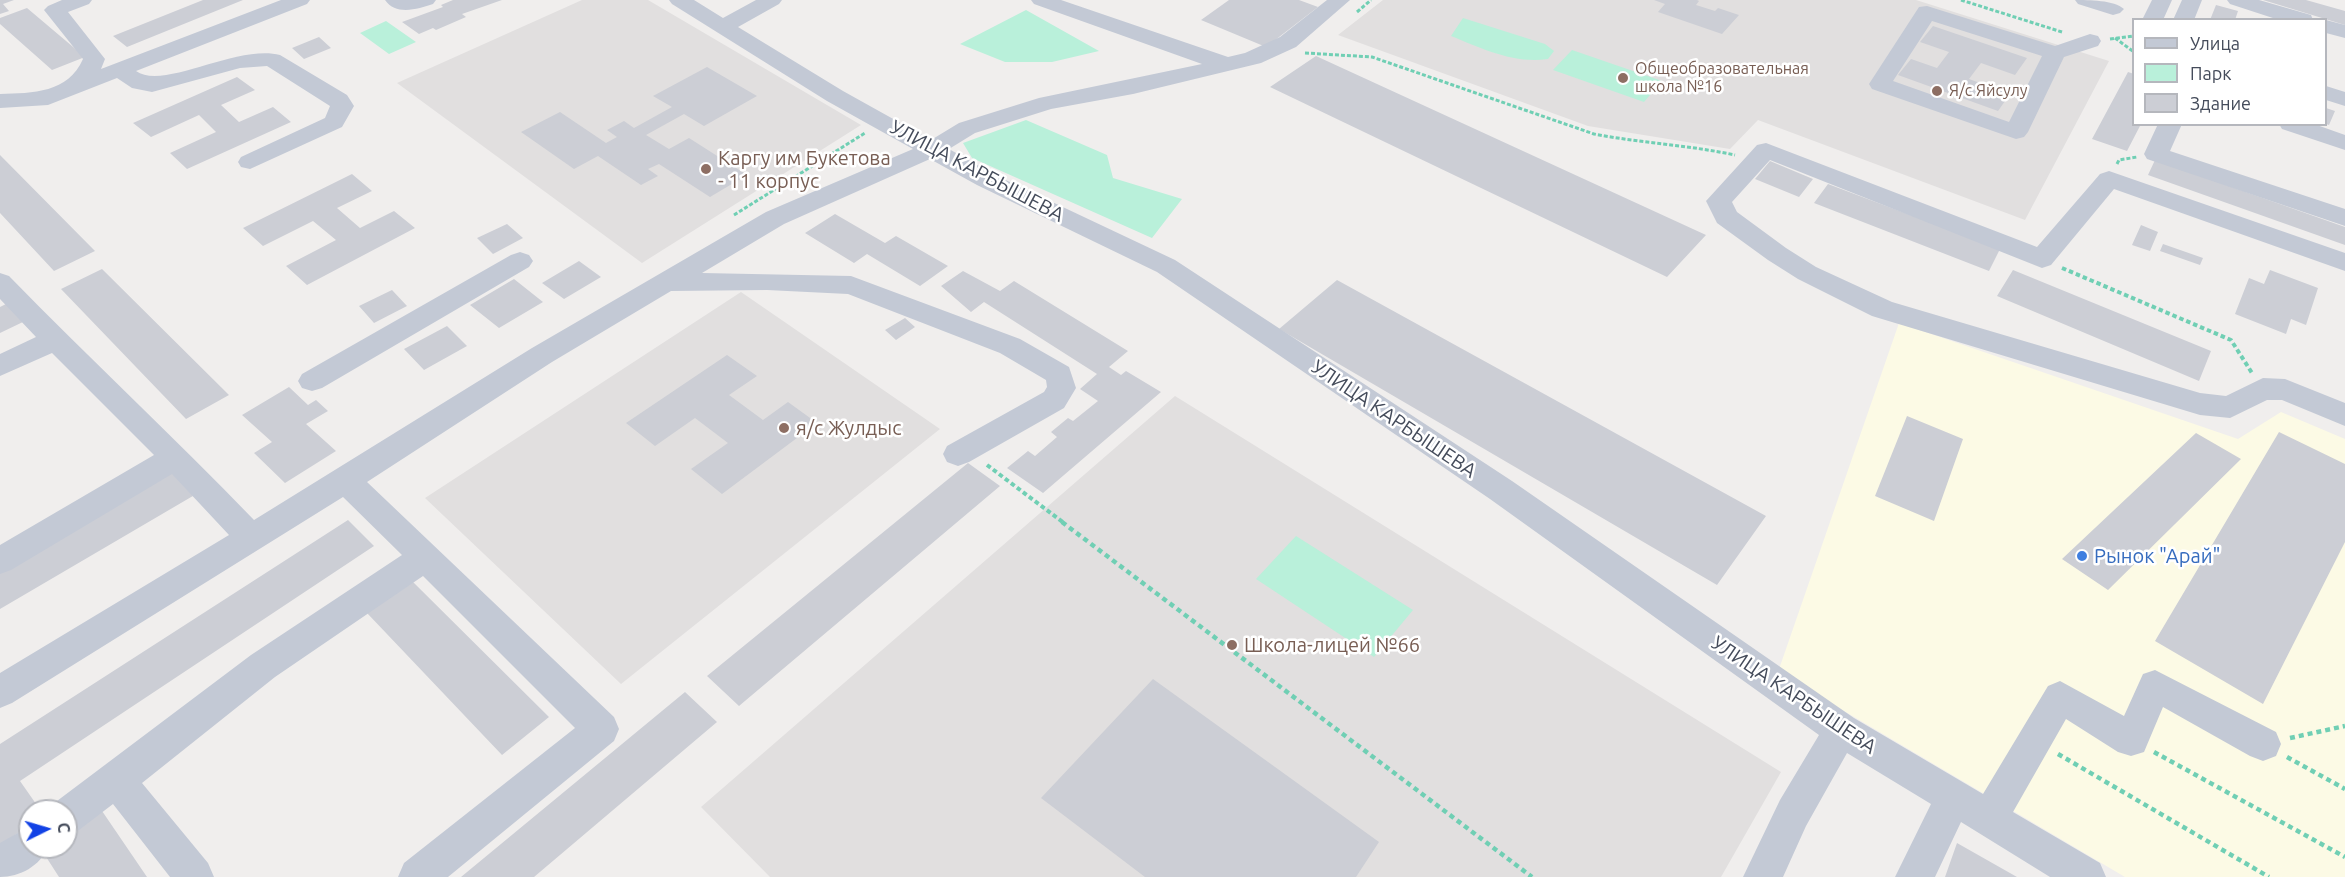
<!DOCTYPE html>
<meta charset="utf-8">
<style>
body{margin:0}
#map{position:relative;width:2345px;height:877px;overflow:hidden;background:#f0eeed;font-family:Ubuntu,sans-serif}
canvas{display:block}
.legend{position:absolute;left:2132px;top:18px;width:195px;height:108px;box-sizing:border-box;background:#fff;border:2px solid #b5b7bd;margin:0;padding:8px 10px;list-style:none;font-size:18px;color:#454c5b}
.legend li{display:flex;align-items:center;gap:12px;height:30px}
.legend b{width:30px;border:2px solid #b5b7bd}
.north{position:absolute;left:18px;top:799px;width:60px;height:60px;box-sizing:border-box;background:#fff;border:2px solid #b5b7bd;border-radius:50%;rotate:85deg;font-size:16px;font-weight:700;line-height:24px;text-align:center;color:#454c5b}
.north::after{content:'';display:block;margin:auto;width:21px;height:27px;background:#1242e5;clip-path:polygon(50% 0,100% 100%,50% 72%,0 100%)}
</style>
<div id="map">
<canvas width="2345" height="877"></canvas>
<ul class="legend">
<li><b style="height:8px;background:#c3c9d5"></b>Улица</li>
<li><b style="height:16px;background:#b9f0da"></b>Парк</li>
<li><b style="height:16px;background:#ccced5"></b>Здание</li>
</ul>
<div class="north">С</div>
</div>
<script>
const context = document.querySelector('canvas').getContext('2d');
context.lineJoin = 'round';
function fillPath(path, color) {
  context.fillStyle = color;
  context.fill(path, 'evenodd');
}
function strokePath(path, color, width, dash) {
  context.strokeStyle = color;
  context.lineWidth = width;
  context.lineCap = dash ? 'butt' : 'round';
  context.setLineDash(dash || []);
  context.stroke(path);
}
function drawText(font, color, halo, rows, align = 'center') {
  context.font = font + ' Ubuntu,sans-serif';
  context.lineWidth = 5;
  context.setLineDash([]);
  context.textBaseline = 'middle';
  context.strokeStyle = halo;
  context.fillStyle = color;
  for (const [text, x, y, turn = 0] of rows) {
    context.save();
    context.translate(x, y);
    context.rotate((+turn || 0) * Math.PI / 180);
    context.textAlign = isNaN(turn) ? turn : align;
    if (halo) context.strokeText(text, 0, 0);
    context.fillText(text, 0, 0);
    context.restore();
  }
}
const commercial = new Path2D(`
 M1899,323l339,116 43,-27 64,27v438h-220l-347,-205z`);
const education = new Path2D(`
 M582,0h66l213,125 -219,138 -245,-180z
 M1383,0h533l193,61 -84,159 -267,-100 -28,29 -142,-23 -250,-91z
 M741,292l199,137 -319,255 -196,-186z
 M1175,396l606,376 -60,105h-951l-69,-70z`);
const green = new Path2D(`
 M1026,10l73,41 -47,11h-47l-45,-18z
 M1463,18l82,26 9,7 -6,8c-34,5 -65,-10 -97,-23z
 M386,21l30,21 -27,12 -29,-21z
 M1572,50l90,31 -18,21 -91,-32z
 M1026,120l81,35 6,23 69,21 -30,39 -180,-80 -9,-15z
 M1296,536l117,74 -39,47 -118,-78z`);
const building = new Path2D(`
 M0,0h14l-11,4 6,7 -9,3z
 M203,0h40l-116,47 -14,-11z
 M453,0h49l-40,14 4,3 -30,13 -3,-2 -14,6 -17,-12 41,-15 -2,-2z
 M1229,0h70l19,7 -52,40 -65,-27z
 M1654,0h43l2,1 -3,4 19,6 3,-3 21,7 -17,19 -64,-22 7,-8z
 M2263,0h43l39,11v14z
 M2216,5l22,6 -3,9h-25z
 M27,8l58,49 -33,13 -52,-46v-6z
 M1933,26l94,32 -12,17 -34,-12 -12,16 41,15 -12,17 -100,-36 13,-16 26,9 12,-16 -29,-10z
 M319,37l12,11 -27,11 -12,-11z
 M1316,56l390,179 -39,42 -397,-190z
 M707,67l50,29 -53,30 -20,-12 -38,21 23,14 20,-11 58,37 -37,22 -51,-33 -11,5 10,7 -17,9 -43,-29 -24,13 -53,-37 39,-20 46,31 11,-6 -10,-7 17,-9 10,7 38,-21 -19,-11z
 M2128,72l6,2v50h7l-14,27 -35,-12z
 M237,77l18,13 -34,15 18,17 34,-15 18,15 -104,47 -17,-16 46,-21 -17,-17 -48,22 -18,-14z
 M2326,108l9,3 -6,14 -3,-1z
 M0,155l95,96 -41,20 -54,-58z
 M2155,160l190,67v18l-197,-70z
 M1770,161l43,18 -14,18 -44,-18z
 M352,174l20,17 -35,17 23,20 34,-17 21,17 -108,57 -21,-19 50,-26 -23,-19 -50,25 -20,-18z
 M1828,184l172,65 -11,22 -175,-68z
 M835,214l50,29 11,-7 52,30 -28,20 -53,-32 -13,9 -49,-30z
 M507,224l16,14 -30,16 -16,-16z
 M2141,225l17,7 -8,19 -18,-6z
 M2163,244l40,14 -3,7 -40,-14z
 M579,261l22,16 -37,22 -22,-16z
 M102,269l127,126 -43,24 -125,-130z
 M2013,270l198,81 -12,30 -202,-85z
 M2270,270l48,18 -12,37 -15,-6 -5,15 -51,-20 14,-36 15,6z
 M963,271l37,20 14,-10 114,70 -19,16 12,8 5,-4 35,21 -118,101 -36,-25 21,-17 7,5 22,-19 -6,-5 17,-14 5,3 25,-20 -18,-12 17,-15 -113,-72 -13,10 -30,-26z
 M514,279l29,23 -44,26 -29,-23z
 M1337,280l429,236 -49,69 -438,-256z
 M392,290l15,16 -33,17 -15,-17z
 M8,303l17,18 -25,12v-26z
 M905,318l10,9 -19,13 -11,-10z
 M447,326l20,20 -43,24 -20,-21z
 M727,355l30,21 -28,19 34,25 25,-18 29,21 -95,71 -31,-25 37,-26 -33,-25 -40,28 -29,-23z
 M289,387l19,18 8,-5 12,11 -22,13 30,27 -51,32 -31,-30 18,-11 -30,-27z
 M1907,416l56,23 -29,82 -59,-25z
 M2279,432l66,32v78l-82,162 -108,-63z
 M2196,433l45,26 -133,131 -46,-31z
 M968,463l32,23 -261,220 -32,-30z
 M175,468l23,25 -198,116v-40z
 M348,520l26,26 -354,235 21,30h-11v14l-30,20v-101z
 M413,582l136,135 -47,38 -135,-142z
 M1153,679l226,163 -23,35h-211l-104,-79z
 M685,692l32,30 -183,155h-73z
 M100,808l47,69h-88l-18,-28 25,-2v-15z
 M1957,843l60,34h-72z`);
const pathFar2 = new Path2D(`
 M1961,0l101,32
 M1357,12l14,-12
 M2115,38l19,14
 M2110,39l24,-3
 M1305,53l67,4 222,77c47,9 94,11 141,21
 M2117,164l2,-4 18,-3
 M734,215l131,-82`);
const pathFar1 = new Path2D(`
 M2062,268l169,72 21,33
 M987,465l77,58`);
const path = new Path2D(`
 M1062,522l470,355
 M2290,738l55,-12
 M2154,752l191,105
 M2058,754l211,123
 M2287,757l58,32`);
const minor = new Path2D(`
 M62,0h30l-3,4 -21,8 37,47 -4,10 180,-69h29l-3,4 -171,67c27,20 100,-27 144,-16l67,40 7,11 -12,21 -92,42 -9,-2 -3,-5 3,-5 84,-39 5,-12 -63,-40 -27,2 -88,24 -20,-4 -15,-10 -69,27 -48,3v-14c33,-1 68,-1 83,-35l-39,-49 4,-4z
 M385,0h51l-3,4c-15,5 -37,12 -48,-4z
 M669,0h25l29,18 33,-18h26l-3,4 -41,23 105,64 88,49 28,-17 80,-25 163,-34 -168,-60 -3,-4h30l167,57 17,-4 35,-16 47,-37h23l-54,47 -35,16 -128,31 -82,15 -76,24 -26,16 46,26 180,85 337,221 342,237 129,76 65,-108 12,-5 64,35 19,-42 12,-4 121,62 5,12 -5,12 -13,5 -13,-5 -87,-49 -19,45 -13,4 -13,-4 -52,-33 -53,93 87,51 6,14h-56l-89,-55 -26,55h-40l36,-73 -84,-51 -41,73 -23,51h-40l37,-77 39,-65 -329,-236 -333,-227 -180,-87 -47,-26 -146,65 -82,49 149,3 169,63 49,28 7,21 -12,20 -95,54 -11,4 -11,-4 -4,-8 4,-8 97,-54 3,-5 -1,-7 -46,-27 -152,-59 -81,-4 -96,1 -119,71 -185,120 247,235 5,12 -5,12 -166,136h-50l6,-14 171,-135 -152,-152 -148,101 -133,106 66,80 6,14h-44l-57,-73 -34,26 -13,5v-24h-16l3,-7 198,-149 151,-100 -59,-58 -331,206 -12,5v-35l229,-138 -57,-61 -161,96 -11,4v-29l154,-90 -102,-102 -52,23v-22l36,-17 -36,-38v-26l9,3c81,83 165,161 245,244l278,-172 234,-136 147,-63 -86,-48 -155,-97z
 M2075,0c14,0 39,0 49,9l-4,4 -7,2 -35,-11z
 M2152,0h20l-9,20h-21z
 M2182,0h20l-8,20h-21z
 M2227,0h32l52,15 2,5h-34l-49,-16z
 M1927,6l128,40 35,-12 8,2 3,5 -3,5 -34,11 -36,75 -4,5 -8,2 -144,-50 -3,-5 50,-77zM1932,21l110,35 -33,66 -116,-41z
 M2326,20l19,5v13l-19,-5z
 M2326,86l19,6v14l-19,-6z
 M2158,124h24l-12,27 175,58v17l-198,-67 -3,-5z
 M2279,124h35l31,11v15l-63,-21z
 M1766,143l271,104 63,-73 9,-3 236,82v18l-231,-82 -63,76 -9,3 -272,-108 -38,42 5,10 49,36 30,19 76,35 308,91 26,3 37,-18 22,1 60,24v23l-63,-26h-15l-37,18 -30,-3 -328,-99 -74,-37 -30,-19 -51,-37 -11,-22 51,-56z
 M520,252l9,3 4,6 -4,6 -207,121 -10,3 -10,-3 -4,-7 4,-7 209,-119z
 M30,826v21h18c-8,19 -28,30 -48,30v-34z`);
const markers = [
 [1623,78,6,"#8d6e63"],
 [1937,91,6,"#8d6e63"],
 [706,169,6,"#8d6e63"],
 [784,428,6,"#8d6e63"],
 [2082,556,6,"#3f7fe0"],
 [1232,645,6,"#8d6e63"]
];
const farEducationnames = [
 ["Общеобразовательная",1635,69],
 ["школа №16",1635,87],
 ["Я/c Яйсулу",1949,91]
];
const educationNames = [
 ["Каргу им Букетова",718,158],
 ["- 11 корпус",718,181],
 ["я/c Жулдыс",796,428],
 ["Школа-лицей №66",1244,645]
];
const streetNames = [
 ["УЛИЦА КАРБЫШЕВА",977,171,28],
 ["УЛИЦА КАРБЫШЕВА",1394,419,34],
 ["УЛИЦА КАРБЫШЕВА",1794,695,34]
];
const shopNames = [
 ["Рынок \"Арай\"",2094,556]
];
fillPath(commercial, '#fcfae5');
fillPath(education, '#e1dfdf');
fillPath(green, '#b9f0da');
fillPath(building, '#ccced5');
strokePath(pathFar2, '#70cfb4', 3, [4, 2]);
strokePath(pathFar1, '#70cfb4', 4, [4.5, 3]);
strokePath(path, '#70cfb4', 4.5, [5, 4]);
fillPath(minor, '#c3c9d5');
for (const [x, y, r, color] of markers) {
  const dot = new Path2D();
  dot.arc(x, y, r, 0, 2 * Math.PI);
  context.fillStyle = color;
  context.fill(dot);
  strokePath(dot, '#fff', 2);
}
drawText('16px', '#785e54', '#fff', farEducationnames, 'left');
drawText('20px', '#785e54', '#fff', educationNames, 'left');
drawText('20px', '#454c5b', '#fff', streetNames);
drawText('20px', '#366cbe', '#fff', shopNames, 'left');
</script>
